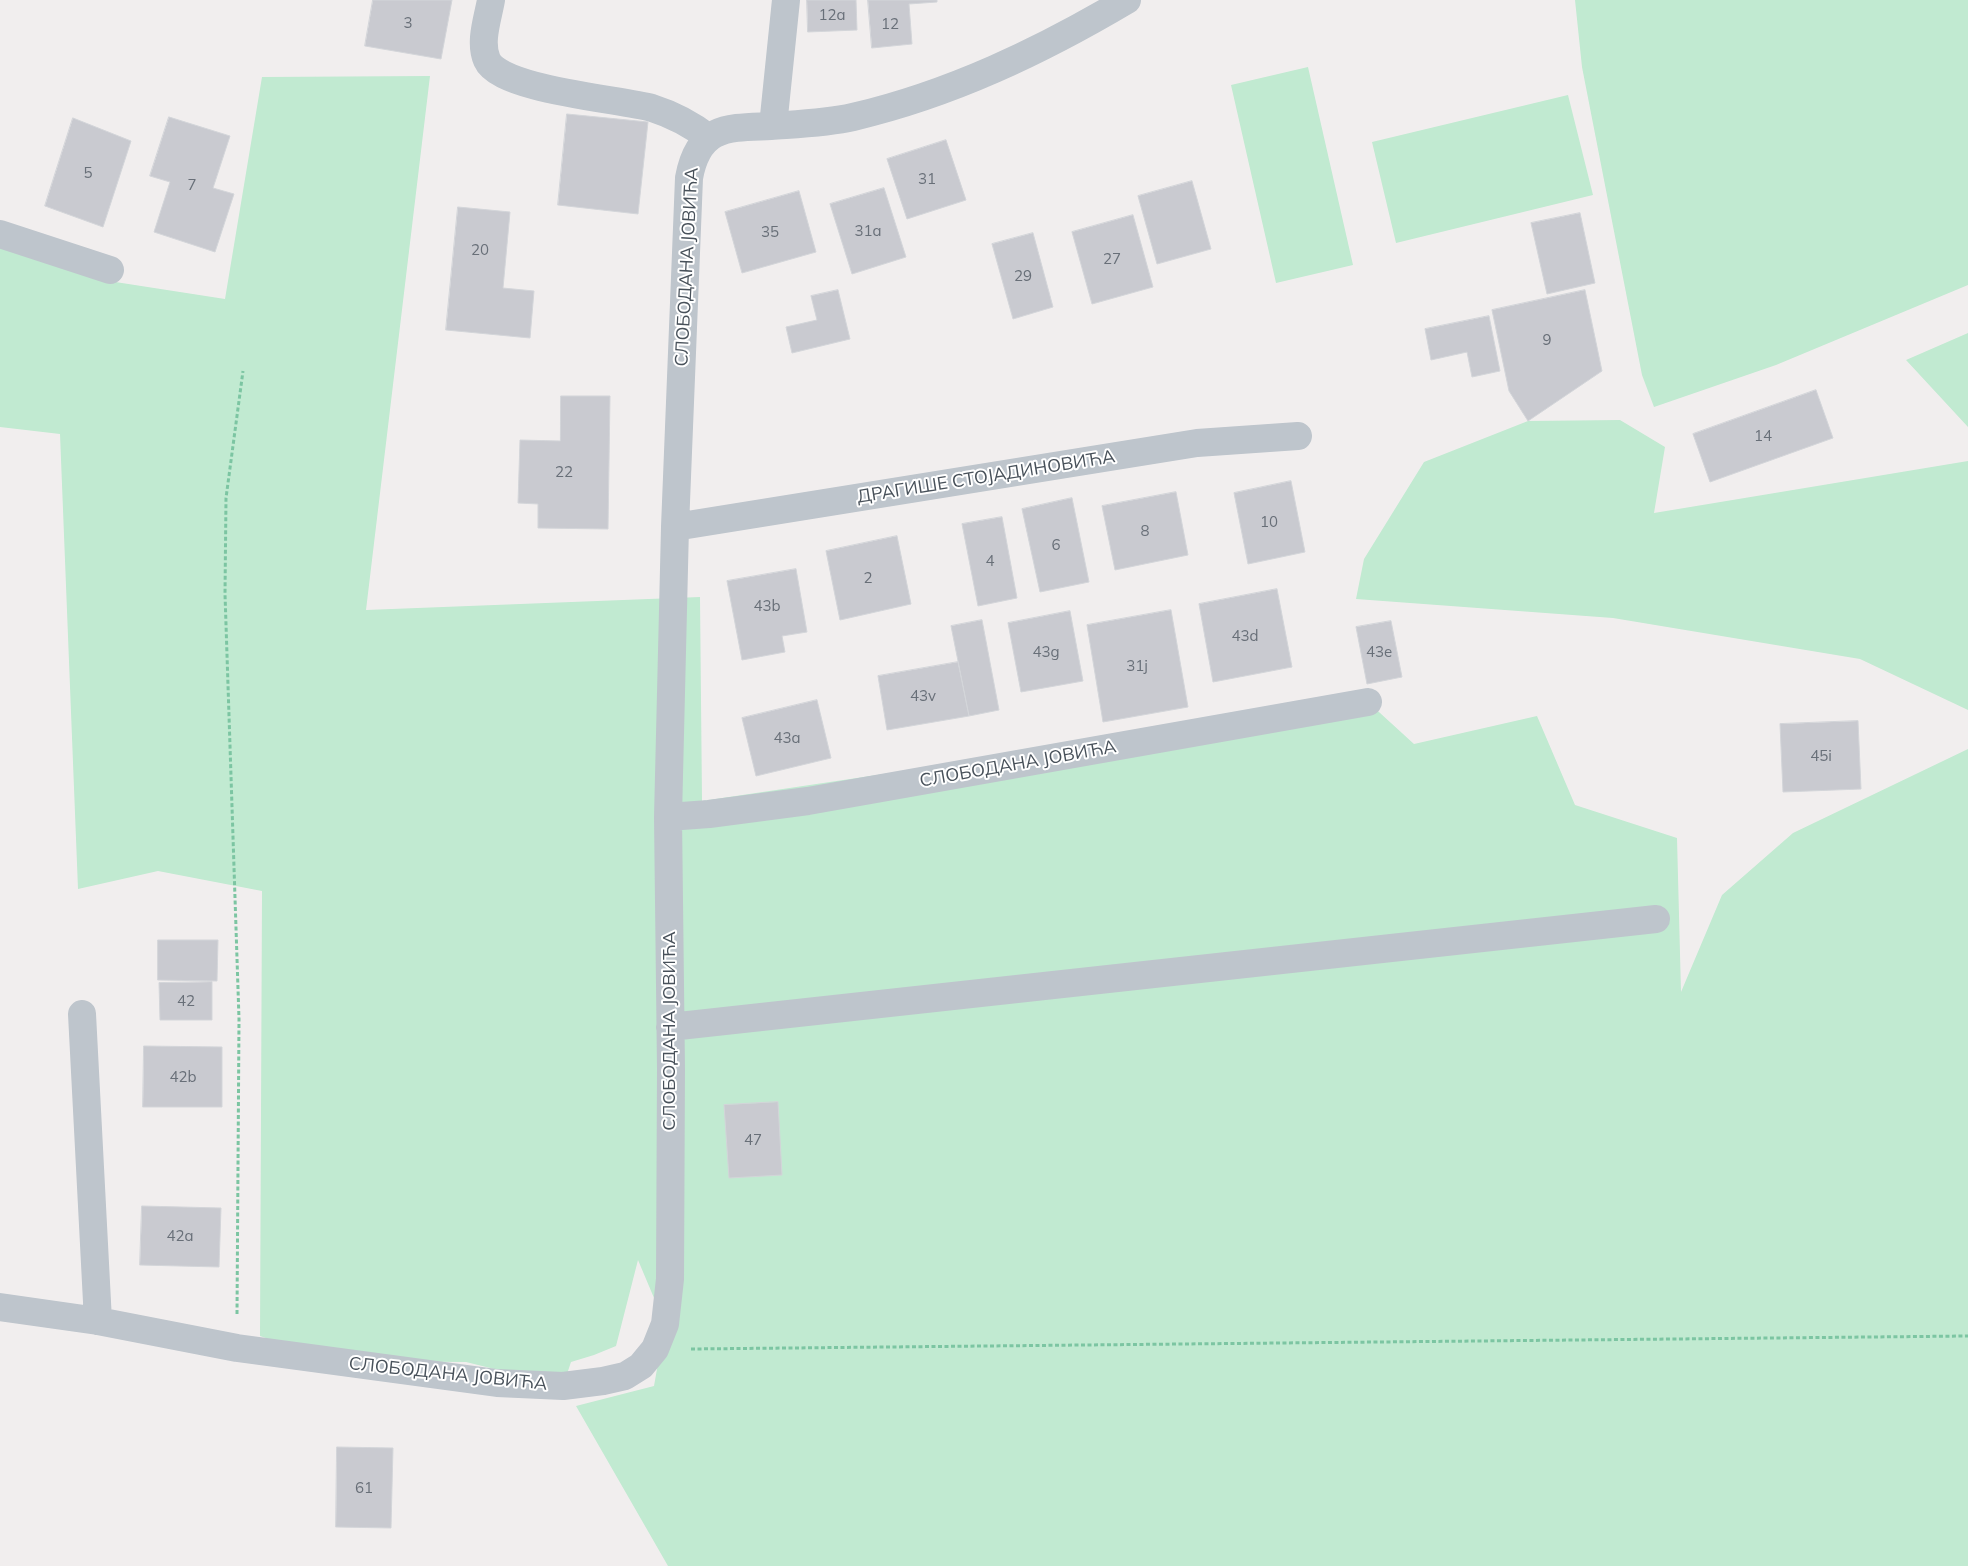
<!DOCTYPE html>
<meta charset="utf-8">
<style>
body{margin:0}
canvas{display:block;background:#f1eeee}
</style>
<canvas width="1968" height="1566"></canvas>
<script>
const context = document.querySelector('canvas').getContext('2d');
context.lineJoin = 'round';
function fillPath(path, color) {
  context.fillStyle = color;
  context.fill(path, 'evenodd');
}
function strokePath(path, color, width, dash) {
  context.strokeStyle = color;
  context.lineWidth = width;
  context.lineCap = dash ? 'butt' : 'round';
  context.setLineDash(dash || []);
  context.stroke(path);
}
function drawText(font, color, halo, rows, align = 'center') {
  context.font = font + ' Mulish,sans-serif';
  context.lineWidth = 4;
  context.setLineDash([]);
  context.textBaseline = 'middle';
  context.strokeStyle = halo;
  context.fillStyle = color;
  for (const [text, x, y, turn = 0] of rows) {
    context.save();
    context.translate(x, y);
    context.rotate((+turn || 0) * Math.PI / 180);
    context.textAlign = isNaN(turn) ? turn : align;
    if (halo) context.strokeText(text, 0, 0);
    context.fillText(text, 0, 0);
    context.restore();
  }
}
const green = new Path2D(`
 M1575,0h393v285l-192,80 -122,42 -12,-32 -60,-308z
 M1308,67l45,198 -77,18 -45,-198z
 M430,76l-64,534 334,-13 2,204 666,-99 46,42 123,-28 38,89 102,33 4,154 41,-97 71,-62 175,-84v817h-1300l-92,-160 78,-20 11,-62 -27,-64 -22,86 -22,9 -23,7 -8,24 -97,-24 -134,-1 -72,-25 2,-445 -104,-20 -80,18 -18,-455 -60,-7v-184l109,38 116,18 37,-222z
 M1568,95l25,100 -197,48 -24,-101z
 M1968,333v94l-62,-67z
 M1620,420l45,27 -11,66 314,-52v249l-108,-51 -247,-41 -257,-19 8,-40 60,-97 104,-41z`);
const building = new Path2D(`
 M373,0h79l-11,59 -76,-13z
 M807,0h49l1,30 -49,2z
 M868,0h69v2l-28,2 3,40 -40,4z
 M567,114l81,8 -10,92 -80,-9z
 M169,117l61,19 -17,52 21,6 -19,58 -61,-20 16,-50 -20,-6z
 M73,118l58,23 -28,86 -58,-21z
 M946,140l20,60 -59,19 -20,-60z
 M1192,181l19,68 -54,15 -19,-68z
 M884,188l22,69 -54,17 -22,-70z
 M799,191l17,61 -74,21 -17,-61z
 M458,207l52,5 -7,76 31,3 -4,47 -84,-8z
 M1580,213l15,70 -48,11 -16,-71z
 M1133,215l20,72 -61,17 -20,-72z
 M1033,233l20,74 -40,12 -21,-75z
 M838,290l12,49 -58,14 -6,-26 31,-7 -6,-24z
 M1585,290l17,81 -74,50 -19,-30 -17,-81z
 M1489,316l11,55 -28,6 -5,-25 -36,8 -6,-31z
 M1816,390l17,48 -123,44 -17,-48z
 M561,396h49l-2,133 -70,-1v-24l-20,-1 2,-63 40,1z
 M1291,481l14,71 -57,12 -14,-71z
 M1176,492l12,63 -73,15 -13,-64z
 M1072,498l17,84 -49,10 -18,-83z
 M1002,517l15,81 -39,8 -16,-82z
 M897,536l14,68 -71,16 -14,-69z
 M796,569l11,63 -25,4 3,16 -43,8 -15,-79z
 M1277,589l15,78 -79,15 -14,-78z
 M1171,610l17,97 -85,15 -16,-97z
 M1070,611l13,70 -62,11 -13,-69z
 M982,620l17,90 -30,6 -18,-90z
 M1391,621l11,56 -35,7 -11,-57z
 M958,662l11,54 -82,14 -9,-54z
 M817,700l14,58 -75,18 -14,-58z
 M1858,721l3,68 -78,3 -3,-68z
 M158,940h60l-1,41 -59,-1z
 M212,982v38h-52l-1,-37z
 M144,1046l78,1v60h-79z
 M778,1102l4,73 -53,3 -5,-73z
 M142,1206l79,2 -2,59 -79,-2z
 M337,1447l56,1 -2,80 -55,-1z`);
const path = new Path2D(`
 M237,1314l2,-295 -14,-425 1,-96 17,-127
 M691,1349l1277,-13`);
const minor = new Path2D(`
 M491,0c-3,18 -12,42 -4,60 13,30 133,39 165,48 22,7 39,16 57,30
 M773,126l13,-126
 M0,234l110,36
 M675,527l522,-84 101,-7
 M668,817l41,-3 99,-13 560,-99
 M82,1014l16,307
 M670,1027l986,-108
 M0,1307l98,14 139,27 260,35 66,3 40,-5 22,-5 16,-10 14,-17 10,-25 5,-45 1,-210 -3,-252 7,-290 14,-349c3,-17 9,-35 26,-44 16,-8 38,-7 56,-8 27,-2 56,-3 82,-9 98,-23 188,-66 274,-117`);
const numberNames = [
 ["12a",832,15],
 ["3",408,23],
 ["12",890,24],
 ["5",88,173],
 ["31",927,179],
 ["7",192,185],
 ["31a",868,231],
 ["35",770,232],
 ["20",480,250],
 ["27",1112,259],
 ["29",1023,276],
 ["9",1547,340],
 ["14",1763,436],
 ["22",564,472],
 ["10",1269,522],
 ["8",1145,531],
 ["6",1056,545],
 ["4",990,561],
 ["2",868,578],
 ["43b",767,606],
 ["43d",1245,636],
 ["43g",1046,652],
 ["43e",1379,652],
 ["31j",1137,666],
 ["43v",923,696],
 ["43a",787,738],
 ["45i",1821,756],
 ["42",186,1001],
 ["42b",183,1077],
 ["47",753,1140],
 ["42a",180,1236],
 ["61",364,1488]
];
const streetNames = [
 ["СЛОБОДАНА ЈОВИЋА",687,267,-87],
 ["ДРАГИШЕ СТОЈАДИНОВИЋА",986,477,-9],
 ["СЛОБОДАНА ЈОВИЋА",1018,764,-10],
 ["СЛОБОДАНА ЈОВИЋА",670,1031,-90],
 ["СЛОБОДАНА ЈОВИЋА",448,1374,6]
];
fillPath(green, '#c1ead1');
fillPath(building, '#c9cad0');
strokePath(building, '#d3d5d9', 1);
strokePath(path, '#7cc5a2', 3, [4, 2.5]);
strokePath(minor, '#bec5cc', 28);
drawText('15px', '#686f78', null, numberNames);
drawText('18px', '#48515a', '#fff', streetNames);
</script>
